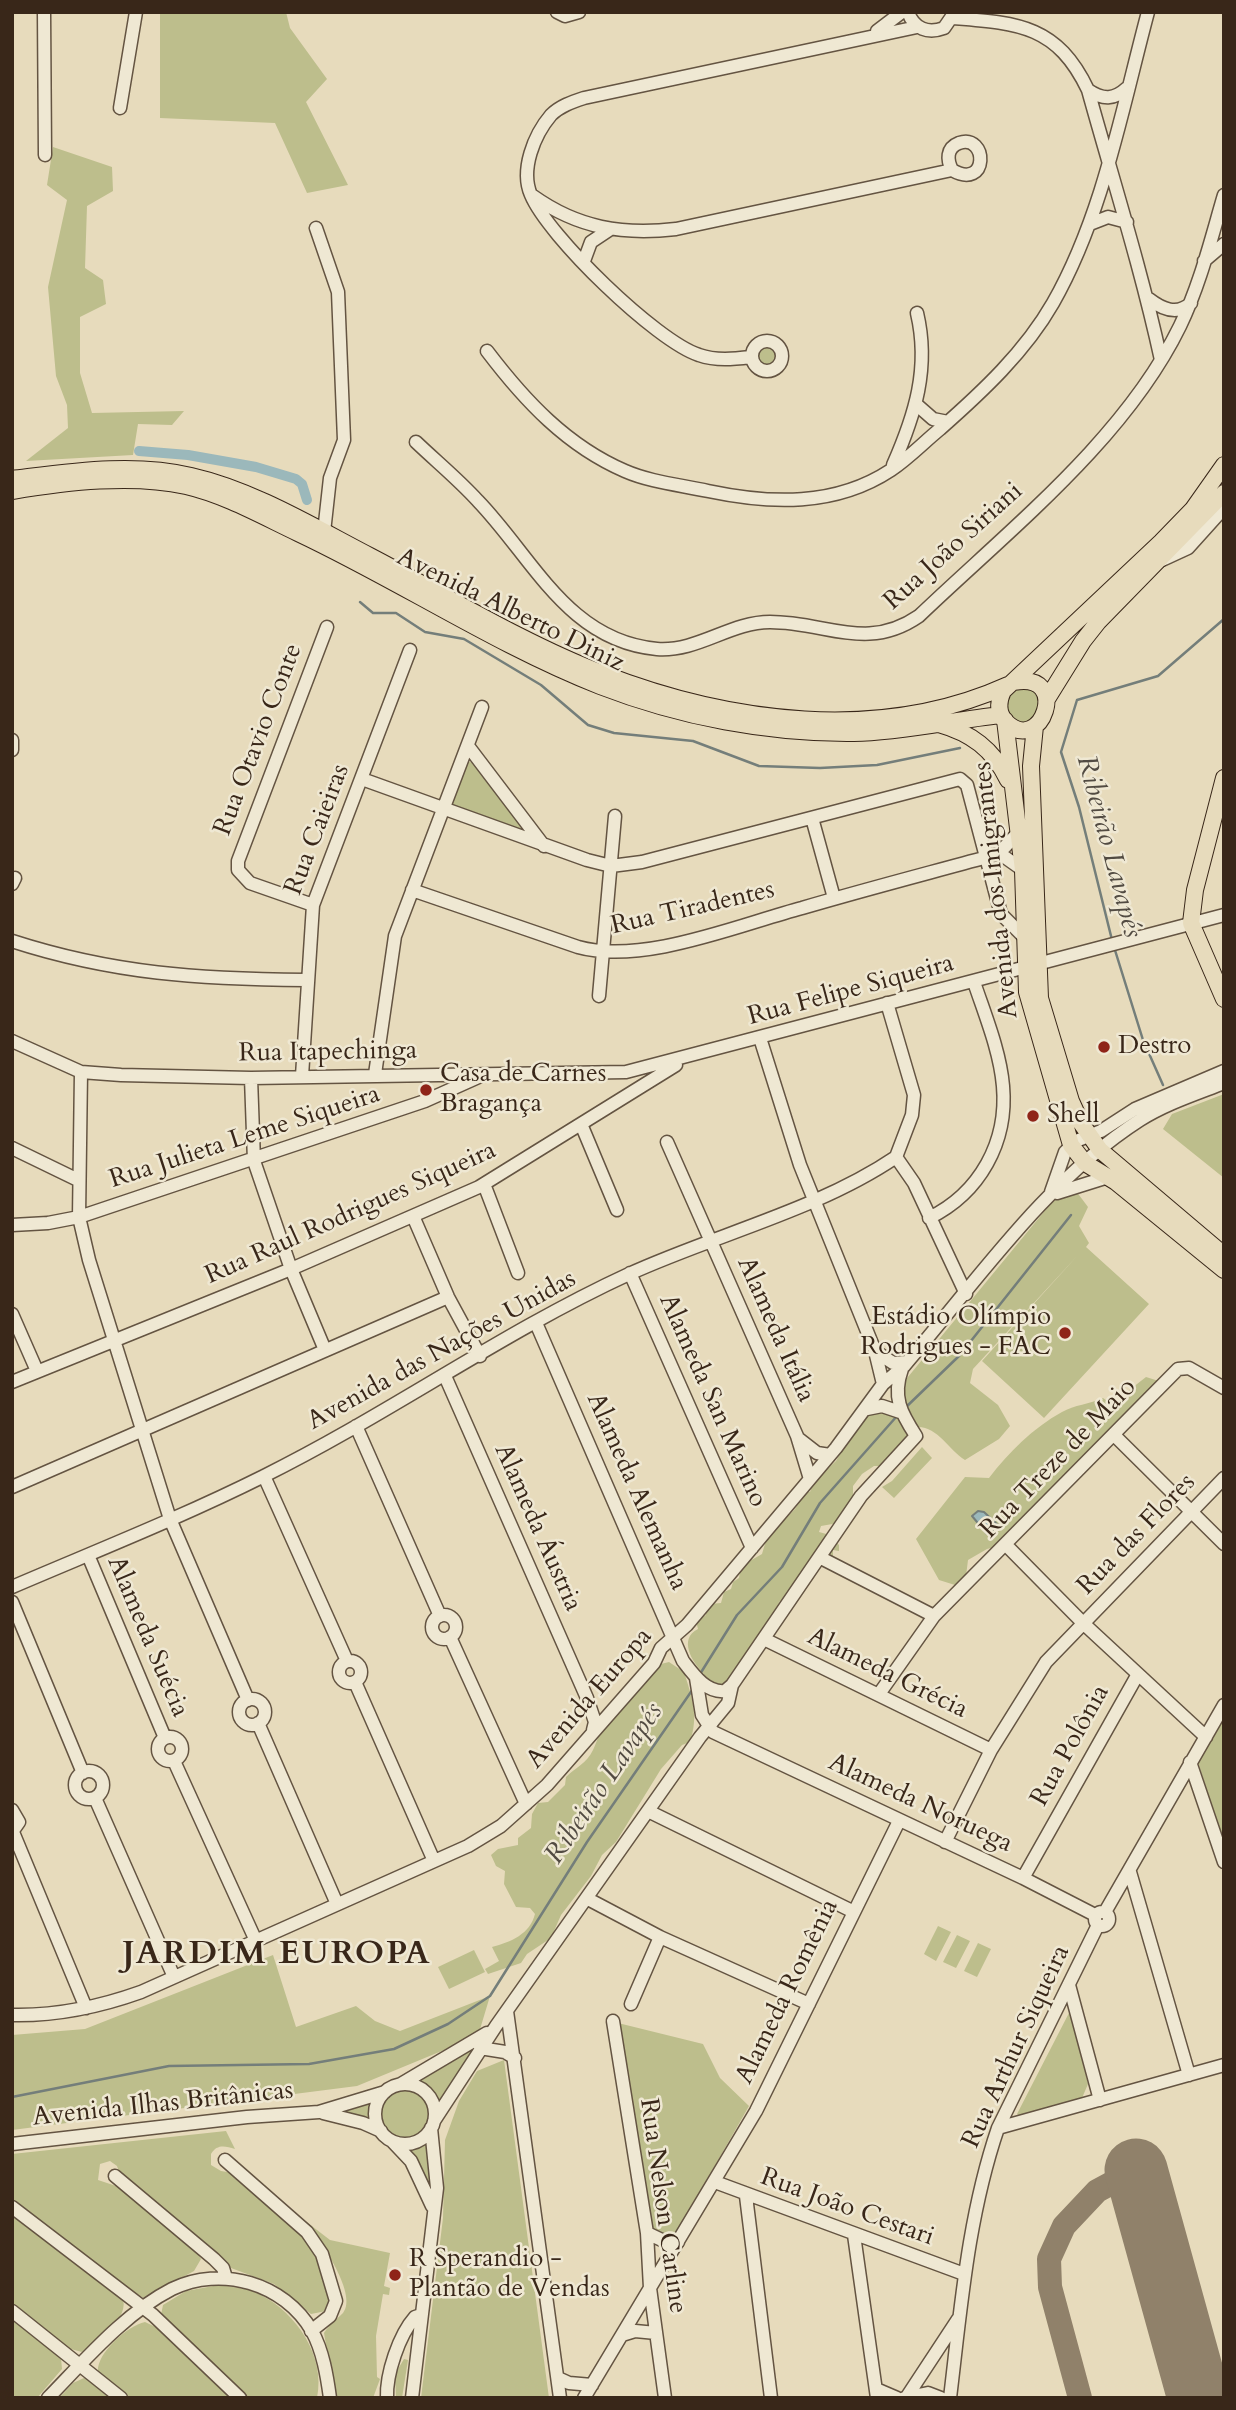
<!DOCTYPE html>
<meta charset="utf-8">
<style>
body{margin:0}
#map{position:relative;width:1236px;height:2410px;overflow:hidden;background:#e7dbbc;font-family:Cardo,serif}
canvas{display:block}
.frame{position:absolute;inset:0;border:14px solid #392719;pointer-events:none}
</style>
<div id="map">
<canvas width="1236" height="2410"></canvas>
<div class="frame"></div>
</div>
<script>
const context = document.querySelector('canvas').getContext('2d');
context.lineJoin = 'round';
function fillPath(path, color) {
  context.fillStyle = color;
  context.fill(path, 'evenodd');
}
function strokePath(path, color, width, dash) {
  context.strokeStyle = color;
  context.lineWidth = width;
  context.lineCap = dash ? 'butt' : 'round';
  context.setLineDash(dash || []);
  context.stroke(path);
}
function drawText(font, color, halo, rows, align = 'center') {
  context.font = font + ' Cardo,serif';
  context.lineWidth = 5;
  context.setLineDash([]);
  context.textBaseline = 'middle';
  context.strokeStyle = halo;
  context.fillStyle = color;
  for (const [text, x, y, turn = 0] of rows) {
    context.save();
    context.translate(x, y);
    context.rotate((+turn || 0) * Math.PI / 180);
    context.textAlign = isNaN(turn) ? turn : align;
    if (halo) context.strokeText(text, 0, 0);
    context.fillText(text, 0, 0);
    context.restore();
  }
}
const green = new Path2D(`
 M160,12h126l4,16 37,51 -21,23 42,83 -41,8 -32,-70 -115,-5z
 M53,147l59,20 1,24 -26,15 -2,62 18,12 3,24 -26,13v56l12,40 92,-2 -12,14 -34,-1 -5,31 -107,6 42,-33 -1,-23 -11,-29 -8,-89 19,-87 -20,-15z
 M758 356a9 9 0 1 1 18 0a9 9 0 1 1-18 0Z
 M1034,688l8,22 -18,14 -16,-7 -4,-18 7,-10z
 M464,761l11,2 47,65 -1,2 -70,-25z
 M1224,1094v84l-61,-49 9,-15z
 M1076,1191l12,16 -9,19 10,17 -3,4 63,57 -105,114 -62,-57 96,-106 -105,114 -3,14 28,22 12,21 -11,13 -34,21c-16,-10 -27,-33 -47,-33l-14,-27 -1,-17 149,-181z
 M1146,1377l16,5 -159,163 -16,4 -19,11 -2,16 -11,9 -16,-5 -23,-41 49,-62 24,1c20,-26 44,-50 73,-66 12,-7 28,-8 41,-14l7,5 10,-2 3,-6z
 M878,1402c21,-3 24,17 32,32l-28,32h-8l-12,8 -9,12v12l-15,25 -17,3 -2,6 11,3 9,10v6l-6,-1v8l-43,30 -1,9 -10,5 -1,6 -38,53 -14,31 -24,-13 2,-5c-12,-12 -26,-35 -6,-45l-2,-8 10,-6 -2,-5 6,-6 11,-1 3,-11 7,-3 2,-7 6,-4 2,-12 21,-12 5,-17 28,-28 11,-19 4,2 4,-11 22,-20 12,-22z
 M922,1447l10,11 -38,40 -12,-11 10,-6z
 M669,1662l15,10c8,26 15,43 6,70l-8,3 -21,24 -45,73 -14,13 -11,21 -30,39 -10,23 -24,16 -6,9 -33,11 -3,-5 14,-8 -7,-14c19,-5 38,-13 43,-33l-5,-6 -14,-1 -12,-23 1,-13 -9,-5 -5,-11 7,-6 20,-4v-7l13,-10 1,-14 6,-11 10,-1 17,-17 1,-8c9,-9 21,-14 27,-27 11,-22 4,-31 30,-43l2,-10 36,-33z
 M1224,1719v125l-26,-82z
 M938,1926l13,6 -15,29 -12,-7z
 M957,1935l13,6 -14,27 -13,-6z
 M978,1943l13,6 -14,28 -13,-6z
 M474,1950l11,22 -36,17 -11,-22z
 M273,1955l23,72 60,-21 19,15 25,10 90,-35 -12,40 -121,50 -345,44v-95l73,-6z
 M1070,2011l18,73 -6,14 -62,19 -3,-3z
 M618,2023l85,21 17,34 29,28 -73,128 -10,4 -17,-11z
 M481,2041l-43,62 -10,-15 -12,-6z
 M504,2060l45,338h-128l22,-180 2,-78 14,-39 18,-30z
 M381 2115a25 25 0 1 1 50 0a25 25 0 1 1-50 0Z
 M374,2101l-2,22 -35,-11z
 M226,2131l9,18c-10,-3 -18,-5 -24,5v11l10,6 12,2 82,74 18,55 -7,9 -15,3 -37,-30 -43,-16 -111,-93 -3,-9 -7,-5 -10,3 -2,16 24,8 74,63 5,8 -7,12 -50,27 -26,-15 -106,-82v-47z
 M428,2140l4,51 -23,-42 8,-1z
 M12,2211l110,85c10,23 -26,43 -40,56l-15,-4 -55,-43z
 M304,2220l26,20 60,13 -6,33 6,2 -1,7 -6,-1 -7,42 1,41 3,2 -7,19h-38l-11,-65c6,-9 12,-13 19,-20 16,-19 -26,-78 -39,-93z
 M219,2285c13,2 29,3 42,10 35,18 65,61 56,103h-67l-8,-4 -81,-79 2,-10 23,-14z
 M12,2315l49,43 1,11 -25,29h-25z
 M145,2322l17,8 74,68h-109l-29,-27c-1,-18 29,-45 47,-49z
 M404,2359l4,1 -6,38h-6l-1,-24z
 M84,2378h4l27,20h-56l14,-15z`);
const water = new Path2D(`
 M978,1511l6,1 15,14 -12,8 -15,-18z`);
const stream = new Path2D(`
 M360,602l13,11h23l29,19 39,7 77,46 47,40 26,8 79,8 66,25 61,2 57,-3 83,-17
 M1112,940l-33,-133 -18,-55 16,-52 81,-24 66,-57
 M1114,947l29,93 20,45
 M904,1409l55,-53 112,-141
 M700,1674l37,-59 45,-48 38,-64 77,-87
 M12,2097l157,-31 140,-2 85,-15 54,-25 42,-28 97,-154 106,-153`);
const canal = new Path2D(`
 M139,451l49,4 68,12 40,12 6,5 5,16`);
const taxiway = new Path2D(`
 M1080,2398l-30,-111 -1,-28 15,-33 33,-35 39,-21`);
const runway = new Path2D(`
 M1136,2170l63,228`);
const minor = new Path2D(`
 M44,12l1,143
 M557,12l8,4 14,-4
 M908,12c6,17 20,22 36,16l11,-16
 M953,18c65,5 104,7 135,72 25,90 53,178 73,270
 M877,31l25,-19
 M1088,90c15,10 26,10 39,-2
 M120,108l16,-96
 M533,196c45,32 89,39 143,33l276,-59c37,21 36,-37 7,-27 -13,5 -12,17 -7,27
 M1090,224l18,-7 19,5
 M316,228l22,64 6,148 -14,38 -6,54
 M584,261l7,-19 18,-12
 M1204,261l20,-17
 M1149,299c13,10 28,17 42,4
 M752 356a15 15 0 1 1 30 0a15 15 0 1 1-30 0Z
 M487,351c38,50 80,95 138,120 25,11 56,14 83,20 62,13 127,16 183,-21 18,-12 33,-28 49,-41 42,-37 85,-77 113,-126 50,-88 69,-194 95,-291
 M751,357c-17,2 -35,4 -52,-2 -43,-14 -151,-119 -168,-160 -11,-25 3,-60 20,-80 9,-9 21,-13 33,-17l333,-71
 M917,405l16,14 15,3
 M416,442c21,20 43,38 62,59 55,57 90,140 179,148 41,3 73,-27 113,-27 57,0 97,30 149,-6 91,-87 206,-177 261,-290 20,-41 31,-87 44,-131
 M893,465c22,-50 37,-97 24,-152
 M1162,560l26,-12 36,-40
 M12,740v10
 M468,746l76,100
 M362,779l225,81 24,6 31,-4 318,-83 7,6 34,129 22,22
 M812,818l22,80
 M999,853l24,17
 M12,884l3,-6
 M412,890l166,57c65,18 160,-22 224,-39 61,-18 123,-34 185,-51l12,-4 20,-21
 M313,905l-63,-22 -12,-13v-9l89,-234
 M12,941c102,33 188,38 294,39
 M599,996l16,-180
 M887,1003l27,92 -2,20 -16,42
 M760,1038l40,127 75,186 8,33
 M12,1041l69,31 40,3 130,3 375,-6 598,-157
 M81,1072l-2,145 10,43 81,259 78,181
 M375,1074l20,-138 87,-229
 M302,1076l11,-171 97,-255
 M251,1078l3,83 37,108 34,81
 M581,1124l36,86
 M667,1142l130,294 13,43
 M12,1148l66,32
 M896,1157l18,26 52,111
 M484,1184l34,89
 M1051,1192l14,-40 11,-11 25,-10 34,-22 89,-38
 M1057,1193l51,-16
 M413,1216l35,81 32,59
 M929,1218c51,-25 79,-76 74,-132 -3,-35 -18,-71 -29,-104
 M12,1225l36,-2 31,-6 346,-116 58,-26
 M630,1273l122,275
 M12,1314l25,57
 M536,1323l147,338c10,13 23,32 42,30l7,-6
 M875,1351l18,12 14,-1
 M445,1376l142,322 8,24 -2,8
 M12,1382l279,-113 188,-82 197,-122
 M867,1409l15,-3 18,6
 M356,1426l84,190
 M1114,1435l110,109
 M799,1439l18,14 13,2
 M264,1476l83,185
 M12,1487l436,-190
 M1007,1546l77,78 122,113
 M88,1555l77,183
 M821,1558l113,58
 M12,1587c84,-36 170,-70 252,-111 125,-62 239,-144 365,-202 85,-39 189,-64 267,-117
 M12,1602l71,171
 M432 1627a12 12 0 1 1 24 0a12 12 0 1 1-24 0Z
 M450,1637l76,167
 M764,1639l227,111
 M339 1672a11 11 0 1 1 22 0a11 11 0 1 1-22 0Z
 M696,1678l6,37 11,17 310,146 72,37
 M355,1682l79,179
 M879,1694l55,-78 244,-247 11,-1 35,20
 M239 1712a13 13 0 1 1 26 0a13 13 0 1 1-26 0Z
 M258,1723l79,181
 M158 1749a12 12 0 1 1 24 0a12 12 0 1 1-24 0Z
 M174,1761l82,180
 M1190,1762l34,100
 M75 1785a14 14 0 1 1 28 0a14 14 0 1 1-28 0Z
 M95,1798l79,179
 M12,1810l7,12 -7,10
 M648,1811l204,100
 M13,1832l73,176
 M945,1842l46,-92 55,-88 178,-184
 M1130,1872l59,203
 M1023,1878l115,-204
 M588,1899l72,38 149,67
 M1095 1919a7 7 0 1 1 14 0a7 7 0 1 1-14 0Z
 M1105,1912l119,-207
 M1069,1985l31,115
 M631,2004l29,-67
 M507,2011l53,387
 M12,2015c45,1 87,-8 129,-23l327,-146 33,-20 46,-41 107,-122 7,-15 26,-23 149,-177 47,-64 21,-18c73,-85 141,-185 236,-246 25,-16 56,-26 84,-37
 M613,2021l34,212 3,55 15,110
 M480,2048l25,4 10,6
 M401,2084l86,-51
 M375 2114a30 30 0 1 1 60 0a30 30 0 1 1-60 0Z
 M323,2113l40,10 18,8
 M434,2121l62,-95 204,-289 28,-34 4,-18 129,-189 55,-60c-15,-23 -24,-39 -14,-67
 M998,2128l226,-63
 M393,2142l18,19 21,45
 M12,2144l235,-27 72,-5 66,-20
 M225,2160l82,72 15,22 14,47 -6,15 -19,15
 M115,2176l99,83 9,9 3,10
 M715,2182l249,92
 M746,2196l25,202
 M12,2207l141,108 87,83
 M647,2233l21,10 10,-1
 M854,2235l23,163
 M12,2311l109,87
 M622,2335l13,-4 21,2
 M558,2378l11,5 23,2
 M876,2389l21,9
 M48,2398c37,-38 77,-85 124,-109 49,-24 112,-6 140,42 11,20 15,45 18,67
 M387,2398c-1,-24 12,-63 28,-81l6,-2
 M412,2398l25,-210 -6,-60
 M584,2398l172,-287 143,-290
 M904,2398l24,-5 13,5
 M906,2398l52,-79
 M950,2398c11,-91 18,-182 48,-270l100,-203`);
const major = new Path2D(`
 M12,479c58,-7 121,-17 179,-3 62,14 123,51 179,80 73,38 155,88 231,117 128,50 279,70 407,12
 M12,491c55,-9 120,-17 174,-5 39,9 76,30 112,47 102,48 198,112 302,153 80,31 169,48 254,47 49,-1 99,-13 147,-18
 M1014,682c58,-11 27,75 -8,40 -9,-9 -8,-20 -3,-31l158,-149 32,-33 31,-44
 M1047,699l36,-58 15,-19 126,-129
 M1005,720l18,150 4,122 44,153 14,18 31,19 108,88
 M939,724c32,9 54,25 69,56
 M1035,726l-4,40 9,232 31,103 10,22 19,27 124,105
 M1224,778l-29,112 -4,33 33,76`);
const markers = [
 [1104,1047,7,"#8f2418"],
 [426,1090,7,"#8f2418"],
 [1033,1116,7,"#8f2418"],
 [1065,1333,7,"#8f2418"],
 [395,2275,7,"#8f2418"]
];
const streetNames = [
 ["Rua João Siriani",954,547,-42],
 ["Avenida Alberto Diniz",510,611,26],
 ["Rua Otavio Conte",259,740,-69],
 ["Rua Caieiras",318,830,-69],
 ["Avenida dos Imigrantes",997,890,-96],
 ["Rua Tiradentes",693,909,-13],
 ["Rua Felipe Siqueira",851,991,-15],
 ["Rua Itapechinga",328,1053,-1],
 ["Rua Julieta Leme Siqueira",245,1138,-18],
 ["Rua Raul Rodrigues Siqueira",351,1214,-24],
 ["Alameda Itália",775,1330,66],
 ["Avenida das Nações Unidas",442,1351,-29],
 ["Alameda San Marino",712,1401,66],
 ["Rua Treze de Maio",1059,1459,-46],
 ["Alameda Alemanha",636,1492,66],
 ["Alameda Áustria",537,1528,66],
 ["Rua das Flores",1137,1535,-46],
 ["Alameda Suécia",147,1637,67],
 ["Alameda Grécia",887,1674,26],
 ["Avenida Europa",590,1699,-49],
 ["Rua Polônia",1071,1746,-61],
 ["Alameda Noruega",920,1804,25],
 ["Alameda Romênia",788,1992,-64],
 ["Rua Arthur Siqueira",1017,2047,-65],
 ["Avenida Ilhas Britânicas",163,2105,-6],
 ["Rua Nelson Carline",662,2206,82],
 ["Rua João Cestari",847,2208,20]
];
const poiNames = [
 ["Destro",1118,1047],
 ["Casa de Carnes",440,1075],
 ["Bragança",440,1105],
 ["Shell",1047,1116],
 ["Estádio Olímpio",1051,1318,"right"],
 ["Rodrigues - FAC",1051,1348,"right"],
 ["R Sperandio -",409,2260],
 ["Plantão de Vendas",409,2290]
];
const waterNames = [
 ["Ribeirão Lavapés",1108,847,75],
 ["Ribeirão Lavapés",605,1784,-56]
];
const districtNames = [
 ["JARDIM EUROPA",277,1955]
];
fillPath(green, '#bdbe8c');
fillPath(water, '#9bb8bb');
strokePath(water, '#747e7a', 2);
strokePath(stream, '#747e7a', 2.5);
strokePath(canal, '#9bb8bb', 10);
strokePath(taxiway, '#90816a', 24);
strokePath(runway, '#90816a', 63);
strokePath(minor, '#645442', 15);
strokePath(major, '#392719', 18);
strokePath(minor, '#efe8d3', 12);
strokePath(major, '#e7dbbc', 16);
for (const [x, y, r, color] of markers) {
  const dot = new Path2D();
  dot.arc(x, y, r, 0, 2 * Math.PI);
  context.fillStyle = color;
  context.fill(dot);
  strokePath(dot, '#efe8d3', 2.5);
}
drawText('26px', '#392719', '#efe8d3', streetNames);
drawText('26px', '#392719', '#efe8d3', poiNames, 'left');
drawText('italic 28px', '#524b42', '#efe8d3', waterNames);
context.letterSpacing = '2px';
drawText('bold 33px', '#392719', '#efe8d3', districtNames);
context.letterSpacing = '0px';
</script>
